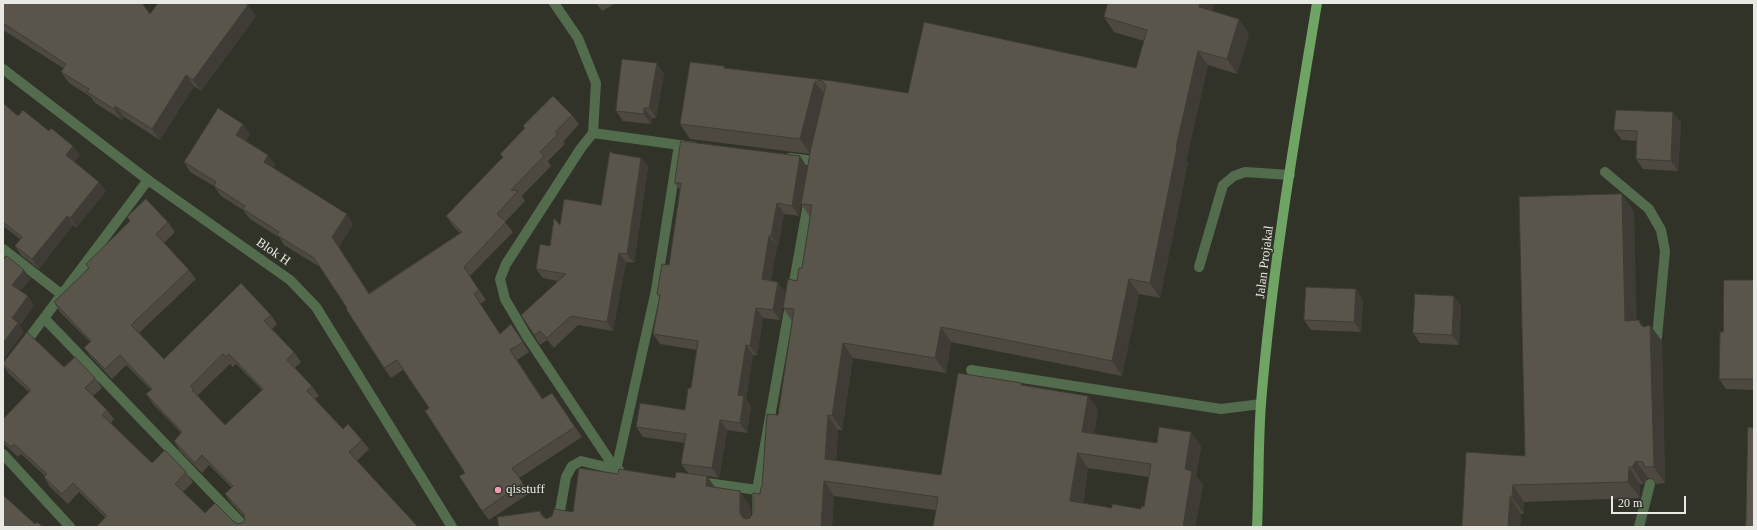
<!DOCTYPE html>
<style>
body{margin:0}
#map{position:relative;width:1757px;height:530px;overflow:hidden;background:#313328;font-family:Georgia,serif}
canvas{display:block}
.frame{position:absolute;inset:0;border:4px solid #e8e9e2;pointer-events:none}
.scale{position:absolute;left:1611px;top:496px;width:75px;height:18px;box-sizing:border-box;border:2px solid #e8e9e2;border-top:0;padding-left:5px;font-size:12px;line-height:14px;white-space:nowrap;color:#e8e9e2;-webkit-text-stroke:3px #313328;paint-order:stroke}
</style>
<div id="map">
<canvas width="1757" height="530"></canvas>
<div class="frame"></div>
<div class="scale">20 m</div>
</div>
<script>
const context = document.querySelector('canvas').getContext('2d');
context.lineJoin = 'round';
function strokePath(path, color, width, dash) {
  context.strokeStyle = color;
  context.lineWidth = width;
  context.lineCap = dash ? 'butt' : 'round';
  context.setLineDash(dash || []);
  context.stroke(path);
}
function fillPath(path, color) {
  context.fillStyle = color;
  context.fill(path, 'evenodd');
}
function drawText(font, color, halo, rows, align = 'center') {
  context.font = font + ' Georgia,serif';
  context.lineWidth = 3;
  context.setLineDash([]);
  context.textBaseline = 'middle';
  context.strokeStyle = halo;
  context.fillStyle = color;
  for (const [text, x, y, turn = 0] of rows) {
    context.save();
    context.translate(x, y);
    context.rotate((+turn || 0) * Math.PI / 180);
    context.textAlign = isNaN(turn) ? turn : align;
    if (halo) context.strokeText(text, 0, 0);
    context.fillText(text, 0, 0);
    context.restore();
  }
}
const service = new Path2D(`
 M1605,172l44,37 12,21 4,21 -8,86
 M1199,267l24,-82 11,-9 11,-4 45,3
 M971,370l250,39 40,-5
 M1639,527l11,-43`);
const minor = new Path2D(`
 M554,3l24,35 18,45 -3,50
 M790,158l25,3
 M3,249l58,45
 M44,318l201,209
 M23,346l125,-166
 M3,454l67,73
 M616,470l-90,-135 -21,-36 -5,-20 6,-15 75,-116 12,-15 101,14
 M616,470l40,-180 23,-145
 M700,482l57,8
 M557,527l9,-50 6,-11 9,-5 38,9
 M757,527v-37l52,-292`);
const tertiary = new Path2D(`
 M3,69l145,111 142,100 26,27 136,220`);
const primary = new Path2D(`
 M1257,527c2,-41 1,-83 4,-124 11,-134 34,-267 56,-400`);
const wall = new Path2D(`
 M3,3l147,11 106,2 -55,75 -7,-5 -34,54 -36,-23 -2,3 -27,-17 -4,-6 -22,-14 -8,-11 2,-4 -60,-38z
 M596,3h20l-14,8z
 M1214,3l-2,8 37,23 -12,40 -29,-9 -22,96 2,1 -28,136 -21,-4 -17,82 -171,-34 -5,31 -93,-15 -11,72h-4l-2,31 105,14 83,-90 64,11 10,14 -4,24 63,9 34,-11 10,15 -5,29 7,9 -8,42 -260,-17 -101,-14 -2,31h-333l41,-16 6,8 27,-7 45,-38 57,4 14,-4 -8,-10 4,-21 -42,-6 -7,-10 49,-17 6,-22 6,-38 -37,-6 -7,-10 6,-37 -2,-3 12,-29 6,-41 5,-34 -5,-7 125,-27 7,11 -8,49 -15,-2 -6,33 -1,-1 -6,34 14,12 -5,28 -17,-2 -6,38 -4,-1 -7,44 5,7 -4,27 -20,-3 -8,48 -12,-2 8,11 35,19 1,11 2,-4 9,-26 16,-72 14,-94 -9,-13 14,-27 5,-13 8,-51 -9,-13 9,-50 -120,-15 -10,-15 44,-58 1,2 108,13 75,12 228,-25 8,-27 -30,-9 -10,-15zM1088,468l61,9 -5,30 -3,2 -29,-1 -29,-5z
 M664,73l-8,45h-4l-1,6 -28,-3 -7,-10z
 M3,103l15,13 31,15 24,15 7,9 -6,7 25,20 7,9 -30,37 -3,-3 -34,44 -18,-14 -6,-9 5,-7 -17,-13z
 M572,115l7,9 -16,18 2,2 -17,17 3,5 -29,30 3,5 -20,21 8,10 -43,44 16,24 -6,4 20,30h18l11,18 -12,8 26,39 9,-6 30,44 -63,41 11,15 -41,27 -7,-9 -17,-38 -36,-65 -26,-38 -12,8 -7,-10 -37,-60 -27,-41 -36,-22 -4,-7 -30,-19 -7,-9 -22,-14 -7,-10 -24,-14 -6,-10 59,-38 7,10 -4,7 22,14 7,10 -2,3 80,56 -14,23 30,46 91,-60 -7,-7 -7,-10 57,-58 -3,-4 25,-26 -2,-2z
 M1681,122l-3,49 -35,-2 -7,-10v-18l-14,-1 -8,-10z
 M612,153l29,5 7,9 -14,96 -8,-1 -13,69 -35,-6 -24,23 -7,-8 -7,5 -6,-10 24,-54 -15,-3 -7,-9 14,-23 10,-21 41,-20z
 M1634,211l2,109h3l4,6 19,15 3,142 -9,1 -3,-5 -5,-1 -5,6h-3v14l-116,4v12h-3l-1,13h-67h9l63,-71z
 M127,217l41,5 7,10 -11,11 25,27 7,9 -57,54 25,26 107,-44 6,9 -5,5 22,23 7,10 -6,6 17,18 7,10 -4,3 28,30 19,11 7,9 -12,12 61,66h-322l9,-10 -26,-25 -11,12 -18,-17 -6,-10 1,-1 -24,-22 -3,3 -15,-14v-24l26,-27 -20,-18 -6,-9 61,2 31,11 7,10 -9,8 14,14 7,9 -3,4 41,40 34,9 7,10 -10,10 22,21 34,11 4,-2 2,-3 -1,-2 -12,-13 -7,-10 7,-6 -23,-23 -7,8 -22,-22 -6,-10 7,-8 -28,-29 -7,-10 5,-4 -25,-25 -14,14 -21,-22 -7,-9 6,-6 -30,-30 -6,-10 35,-34 -3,-4 44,-43zM230,364l3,3 3,-3 26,26 -37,35 -25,-26v-1l-2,-3z
 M1754,280v110l-28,-1 -7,-10z
 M1363,300l-2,32 -50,-2 -7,-10z
 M1461,306l-2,39 -39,-2 -7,-10z`);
const shadedWall = new Path2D(`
 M1200,3h14l-5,18 -10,-14z
 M248,5l8,11 -55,75 -8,-11z
 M1239,19l10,15 -12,40 -10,-15z
 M1198,51l10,14 -22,96 2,1 -28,136 -10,-15 26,-136z
 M657,63l7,10 -8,45 -7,-10z
 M186,75l8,11 -34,54 -8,-11z
 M815,82l11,14 -16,58 -10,-15 14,-55z
 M115,106l9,11 -2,3 -8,-11z
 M644,108l8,10 -1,6 -7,-10z
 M1673,112l8,10 -3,49 -7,-10z
 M243,124l7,10 -7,11 -7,-10z
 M73,146l7,9 -8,9 -6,-9z
 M268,155l7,10 -4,7 -7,-10z
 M800,156l7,11 -8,49 -7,-10z
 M641,158l7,9 -14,96 -7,-9z
 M99,182l7,9 -30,37 -6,-10z
 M1622,194l12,17 3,126 -12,-16z
 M777,203l7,11 -6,33 -7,-11z
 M347,214l6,10 -14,23 37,56 -44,-66z
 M67,216l6,9 -34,44 -7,-10z
 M769,236l8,10 -8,43 -7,-10z
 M619,253l7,9 -13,69 -6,-9z
 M24,270l7,9 -13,15 -6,-9z
 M1129,279l10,15 -17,82 -10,-15z
 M778,282l7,10 -5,28 -7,-10z
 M1356,289l7,11 -2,32 -7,-10z
 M28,296l6,9 -14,21 4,6 -21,28v-17l9,-25z
 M1454,296l7,10 -2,39 -7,-10z
 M756,308l7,10 -6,38 -7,-10z
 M1639,320l11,17v-12l12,16 3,142 -11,-16 -13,-142z
 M941,327l10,15 -5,31 -11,-15z
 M843,343l10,15 -11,72 -10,-14z
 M746,345l7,10 -7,44 5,7 -4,27 -7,-10 -2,-28z
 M1088,396l10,14 -6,36 -10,-14z
 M828,415l10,15 -2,44 -11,-15z
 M720,420l7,10 -8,48 -7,-10z
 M1191,432l10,15 -5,29 7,9 -8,42h-12l2,-58z
 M1078,453l10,15 -8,48 -10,-15z
 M1636,461l12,17 -5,6 -11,-17z
 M1629,467l11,17v14l-12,-16z
 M707,476l10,15 -11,-5z
 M824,481l10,15 -2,31h-11z
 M1513,485l11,17v12l-12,-17z
 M740,491l10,15 1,21 -8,-9 -3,-5z
 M1510,497l11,17 -1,13h-12z
 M540,511l11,14 -10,-10z`);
const building = new Path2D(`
 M3,3h139l8,11 8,-11h87l3,2 -55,75 -7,-5 -34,54 -37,-23 -1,3 -27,-17 2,-3 -28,-17 5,-8 -63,-41z
 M1108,3h92l-1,4 40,12 -12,40 -29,-8 -22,96 1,1 -27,135 -21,-4 -17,82 -171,-34 -6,31 -92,-15 -11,73 -4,-1 -3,44 116,16 17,-102 64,10 -1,2 67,11 -6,36 75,11 2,-16 32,5 -6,37 7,2 -9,56h-250l5,-30 -114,-16 -3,46h-284l-6,-1v1h-32l-2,-10 43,-6 1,4 5,4 6,-3 2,-7 19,3 6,-44 39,6 1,-5 56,9 1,-6 31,4 -1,10 34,5v22l3,5 3,1 4,-1 3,-5v-20l7,1 1,-7h1l5,-73 11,1 16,-106 -11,-1 5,-29 9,2 2,-13h3l10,-63 -11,-1 10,-56 15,-63 -5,-5 -6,2 -1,2 -14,55 -120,-15 10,-62 34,4v2l109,13 75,12 16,-71 212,46 11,-38 -43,-13zM1078,453l73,11 -7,43 -3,-1v3l-29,-5v4l-42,-7z
 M622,59l35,4 -8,45h-5v6l-28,-3z
 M553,96l19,19 -17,17 3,2 -18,18 4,4 -33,34 7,1 -21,23 9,8 -42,45 15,23 -5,4 26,40 11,-10 12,18 -13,8 32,49 10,-6 23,34 -63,41 11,15 -41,28 -23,-35 6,-3 -40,-62 4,-3 -32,-48 -13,8 -38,-59 1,-1 -33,-50 -37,-23 2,-3 -36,-23 2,-3 -31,-20 2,-4 -32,-20 34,-54 25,16 -7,11 32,20 -4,7 83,52 -15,23 37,57 93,-62 -16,-16 57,-59 -3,-3 25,-26 -2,-2z
 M3,103l15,13 5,-6 26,21 2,-3 22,18 -7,9 33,27 -29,36 -3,-2 -35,43 -17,-13 7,-9 -19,-15z
 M1616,110l57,2 -2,49 -35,-2 1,-28 -23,-1z
 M681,141l119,15 -8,50 -15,-3 -6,33h-2l-7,43 16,3 -5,28 -17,-2 -6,38 -4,-1 -8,50 6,1 -4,27 -20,-3 -8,48 -31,-4 5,-30 -50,-7 4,-24 45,7 3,-22h3l7,-47 -45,-7 7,-39 -3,-1 5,-30 7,1 12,-82h-6z
 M610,151l2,2 29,5 -14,96 -8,-1 -12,69 -36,-6 -24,22 -7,-7 -6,4 -13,-20 45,-41 -30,-5 4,-25 10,2 4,-28 6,7 4,-26 37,6z
 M1622,194l3,127 14,-1 2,5 3,2 6,-2 4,142h-9l-2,-5 -7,-1 -4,6h-3l-1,15 -115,3 -1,12h-2l-2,30h-55v-1l9,1 4,-75 59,4 -6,-259z
 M146,199l22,23 -12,12 33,36 -58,55 33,34 77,-76 30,32 -7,6 30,31 -7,8 25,26 -5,5 36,38 5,-5 14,16 -13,12 69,75h-322l11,-11 -34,-33 -11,11 -18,-17 3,-3 -33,-30 -3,3 -8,-7v-21l28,-29 -28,-26v-1l24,-31 37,35 11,-10 20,21 -10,10 22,22 -5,5 50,48 13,-13 21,22 -11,12 30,29 10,-10 19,19 5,2 4,-2 2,-3 -2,-6 -18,-19 8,-8 -31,-31 -7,8 -21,-22 8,-9 -36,-38 6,-5 -32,-34 -15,14 -21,-21 7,-7 -37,-39 35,-34 -3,-4 44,-43 -3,-4zM223,354l3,3 3,-3 34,35 -38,36 -33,-35 1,-1 -2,-3z
 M7,256l17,14 -12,15 16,11 -16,22 6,5 -15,20v-83z
 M1724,280h30v99h-35l1,-47h3z
 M1306,287l50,2 -2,33 -50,-2z
 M1415,294l39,2 -2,39 -39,-2z
 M1748,427l6,1v99h-8z
 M3,495l32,29 2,-2 6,5h-40z`);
const markers = [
 [498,490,4,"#f09ab6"]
];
const streetNames = [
 ["Blok H",273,252,35],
 ["Jalan Projakal",1265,262,-83]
];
const poiNames = [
 ["qisstuff",506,490]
];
strokePath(service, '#536c4d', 10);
strokePath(minor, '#536c4d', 10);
strokePath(tertiary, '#536c4d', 10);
strokePath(primary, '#70a465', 10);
fillPath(wall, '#4d4940');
fillPath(shadedWall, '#3e3c34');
fillPath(building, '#59554a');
strokePath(building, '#3e3c34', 1);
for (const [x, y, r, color] of markers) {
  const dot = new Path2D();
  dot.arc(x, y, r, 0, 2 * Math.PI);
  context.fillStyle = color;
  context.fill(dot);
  strokePath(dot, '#313328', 1.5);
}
drawText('13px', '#e8e9e2', '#313328', streetNames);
drawText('13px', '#e8e9e2', '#313328', poiNames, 'left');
</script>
